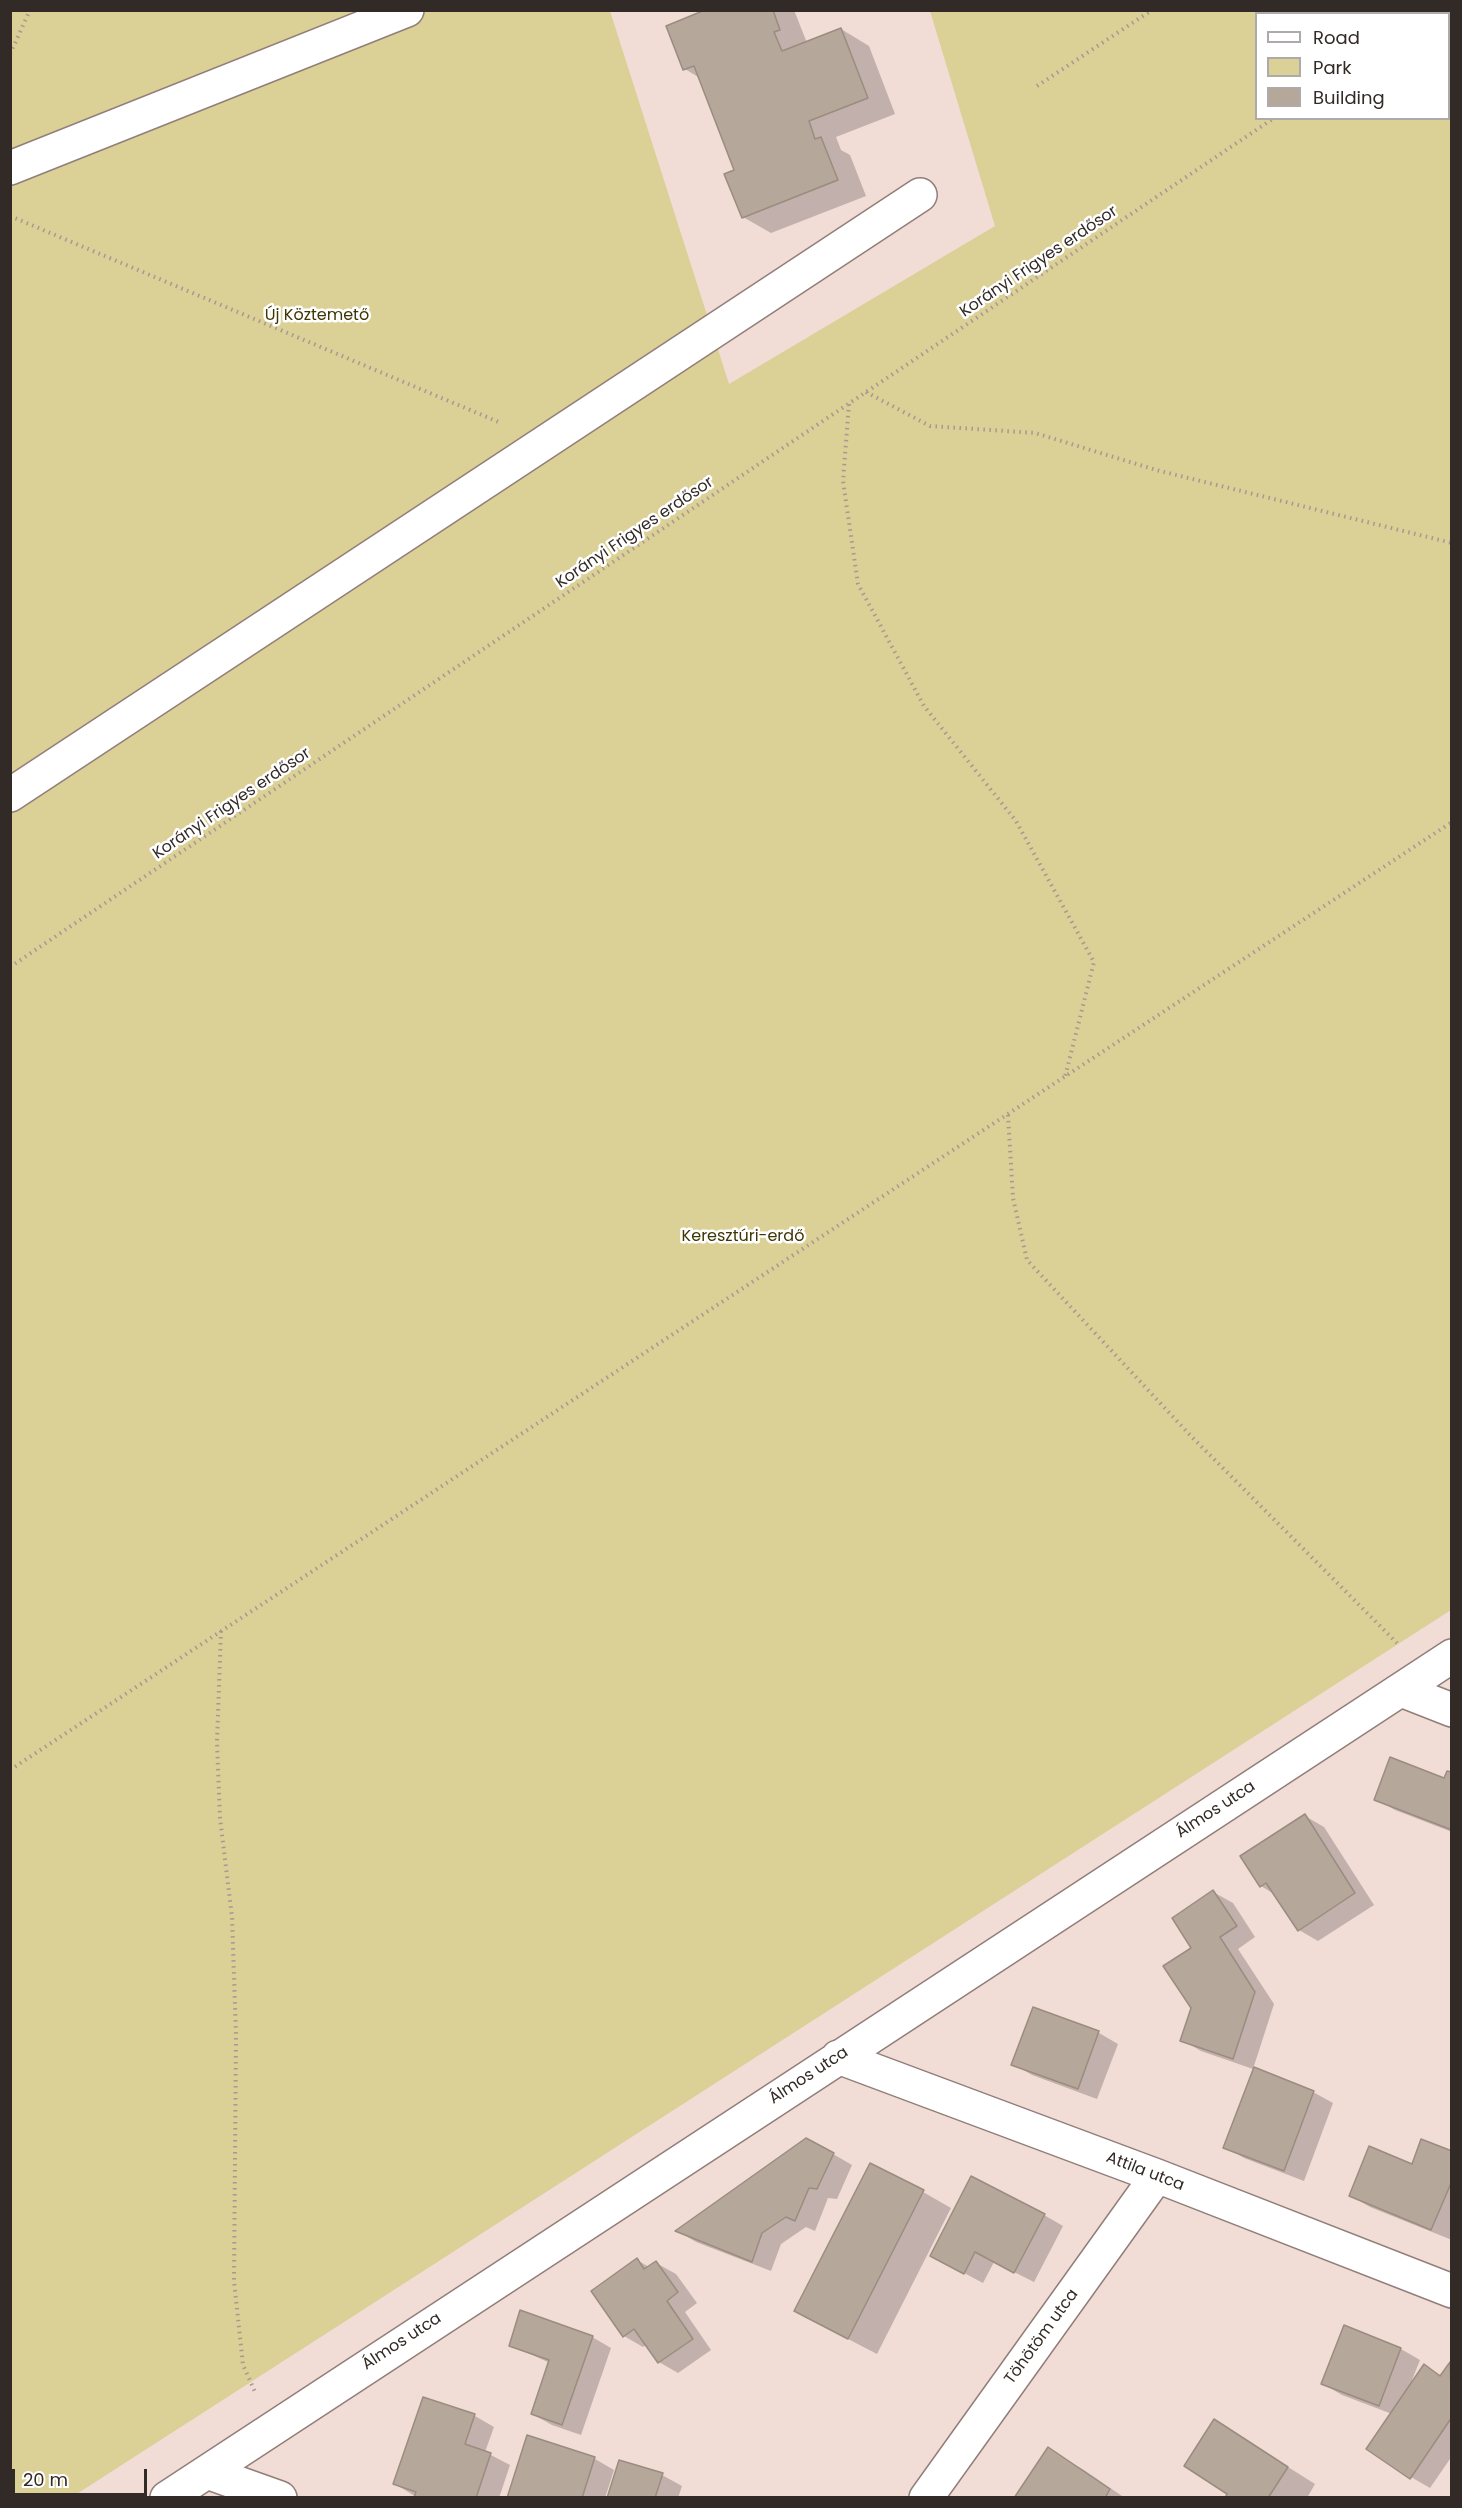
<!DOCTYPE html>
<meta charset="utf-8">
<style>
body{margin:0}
#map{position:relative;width:1462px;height:2508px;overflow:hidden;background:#f2dcd6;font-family:Poppins,sans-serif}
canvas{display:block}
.frame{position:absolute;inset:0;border:12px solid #322a27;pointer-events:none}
.legend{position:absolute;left:1255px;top:12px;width:195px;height:108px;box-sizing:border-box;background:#fff;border:2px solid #adaaa9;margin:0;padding:8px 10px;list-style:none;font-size:18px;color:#322a27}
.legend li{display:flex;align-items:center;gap:12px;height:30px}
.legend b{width:30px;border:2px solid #adaaa9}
.scale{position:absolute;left:12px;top:2469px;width:135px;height:27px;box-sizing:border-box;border:3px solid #322a27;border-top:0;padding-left:8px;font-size:18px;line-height:21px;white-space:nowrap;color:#322a27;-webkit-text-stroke:4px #fff;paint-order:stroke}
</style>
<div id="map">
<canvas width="1462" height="2508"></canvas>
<div class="frame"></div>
<ul class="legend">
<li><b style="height:8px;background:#fff"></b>Road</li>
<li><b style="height:16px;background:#dbd096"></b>Park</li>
<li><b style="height:16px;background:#b5a799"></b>Building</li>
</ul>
<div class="scale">20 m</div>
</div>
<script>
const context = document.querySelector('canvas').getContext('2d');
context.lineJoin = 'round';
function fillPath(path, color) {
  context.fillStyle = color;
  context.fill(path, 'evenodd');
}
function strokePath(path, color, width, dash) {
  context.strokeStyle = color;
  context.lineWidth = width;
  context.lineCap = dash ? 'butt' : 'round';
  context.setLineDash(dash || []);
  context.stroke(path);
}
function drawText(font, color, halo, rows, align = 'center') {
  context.font = font + ' Poppins,sans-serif';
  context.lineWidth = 5;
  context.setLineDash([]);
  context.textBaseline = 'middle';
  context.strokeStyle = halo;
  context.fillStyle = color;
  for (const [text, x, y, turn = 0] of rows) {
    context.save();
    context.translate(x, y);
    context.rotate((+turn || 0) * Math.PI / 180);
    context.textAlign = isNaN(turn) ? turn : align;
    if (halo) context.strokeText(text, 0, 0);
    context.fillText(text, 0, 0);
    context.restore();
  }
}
const green = new Path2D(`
 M11,11h599l119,373 266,-158 -65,-215h521v1599l-1379,887 -61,1zM1256,14h192v104h-192z`);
const shadow = new Path2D(`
 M709,10h85l13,33 34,-14 28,17 26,68 -59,23 5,13 9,5 16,41 -95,37 -28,-16 -7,-46 -36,-93 -15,-9z
 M1452,1774v58l-57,-22 -19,-11 68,-19z
 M1305,1816l19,11 50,78 -56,36 -19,-11 -23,-35 -15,-9z
 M1213,1892l20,11 22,34 -17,12 36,55 -21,65 -52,-18 -19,-11 10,-32 1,-60z
 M1034,2009l65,24 19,11 -21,55 -65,-24 -19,-11z
 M1313,2092l20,11 -29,78 -60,-23 -19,-11z
 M1452,2153v87l-82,-33 -19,-11z
 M833,2154l19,11 -15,34 -9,-1 -13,33 -9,-4 -25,17 -10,27 -75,-29 -18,-11z
 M923,2192l28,16 -74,146 -52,-27z
 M1044,2215l19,11 -29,56 -40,-20 -11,21 -51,-27z
 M637,2260l12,7 7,-4 20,11 21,29 -12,9 26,38 -33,23 -19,-11 -13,-17 -3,2 -19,-11z
 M1345,2327l56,22 19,11 -10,25 15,-19 17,10 10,-11v91l-22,32 -19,-11 -19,-63 -50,-19 -19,-11z
 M592,2337l19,11 -30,87 -29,-10 -20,-11 18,-51 -40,-18z
 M424,2398l51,18 19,11 -9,25 25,13 -11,33h-81l-23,-14z
 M1215,2421l100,63 -8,14h-81l3,-5z
 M528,2437l67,22 19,11 -9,28h-96z
 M1048,2449l36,21 41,28h-109z
 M620,2461l42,14 20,11 -4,12h-69z`);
const building = new Path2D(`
 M705,10h68l7,20 -6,2 8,19 59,-23 27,70 -59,23 6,18 6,-2 17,43 -96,38 -18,-44 10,-4 -40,-104 -11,4 -17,-44z
 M1390,1757l54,21 3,-7 5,1v58l-78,-30z
 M1305,1814l50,79 -57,38 -32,-48 -6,4 -20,-31z
 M1213,1890l24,36 -17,11 35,55 -22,67 -53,-18 11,-33 -28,-42 28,-18 -19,-30z
 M1033,2007l66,24 -21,58 -67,-24z
 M1254,2067l60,24 -30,80 -61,-23z
 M806,2138l28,15 -17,36 -8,-1 -14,33 -9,-4 -24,16 -10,29 -77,-31z
 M1421,2139l31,12v30l-21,49 -82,-34 20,-50 43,18z
 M870,2163l54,27 -76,149 -54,-28z
 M971,2176l74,38 -31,59 -39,-21 -11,22 -34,-18z
 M637,2258l7,11 12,-8 22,31 -11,9 26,38 -35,24 -24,-34 -11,8 -32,-46z
 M520,2310l73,26 -31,89 -31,-11 18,-54 -40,-14z
 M1344,2325l57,23 -22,58 -58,-22z
 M1450,2362l2,55 -42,62 -44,-30 58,-85 16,12z
 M423,2397l52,17 -10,30 26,9 -15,45h-60l-2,-1 2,-5 -23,-8z
 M1214,2419l74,48 -20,31h-43l2,-4 -43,-28z
 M527,2435l68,22 -13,41h-75z
 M1048,2447l62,42 -5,9h-91z
 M619,2460l44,13 -8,25h-48z`);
const path = new Path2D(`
 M1430,14l5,-4
 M10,54l20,-44
 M1037,86l115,-76
 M10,216l491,207
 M866,392l64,34 105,7 121,37 296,73
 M849,404l-6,77 15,103 66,122 92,115 78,141 -29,115
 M10,967l1264,-849
 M1008,1115l5,83 14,62 162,174 208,209
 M221,1631l-4,111 3,76 12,99 4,118 -2,246 9,84 13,29
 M10,1770l1442,-948`);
const minor = new Path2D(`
 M10,168l397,-158
 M10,795l910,-600
 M1401,1690l51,20
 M838,2057l319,119 295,115
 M207,2472l73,26
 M167,2498l1285,-842
 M926,2498l231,-322`);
const streetNames = [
 ["Korányi Frigyes erdősor",1039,262,-34],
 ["Korányi Frigyes erdősor",635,533,-34],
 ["Korányi Frigyes erdősor",232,804,-34],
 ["Álmos utca",1216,1810,-33],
 ["Álmos utca",809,2076,-33],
 ["Attila utca",1145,2172,21],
 ["Töhötöm utca",1042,2337,-54],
 ["Álmos utca",402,2342,-33]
];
const parkNames = [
 ["Új Köztemető",317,316],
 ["Keresztúri-erdő",743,1237]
];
fillPath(green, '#dbd096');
fillPath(shadow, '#0003');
fillPath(building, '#b5a799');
strokePath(building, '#9a8c7f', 1.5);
strokePath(minor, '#917e79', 36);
strokePath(path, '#a89893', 4, [1.5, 4.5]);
strokePath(minor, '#fff', 33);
drawText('16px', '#322a27', '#fff', streetNames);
drawText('16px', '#3f3605', '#fff', parkNames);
</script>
